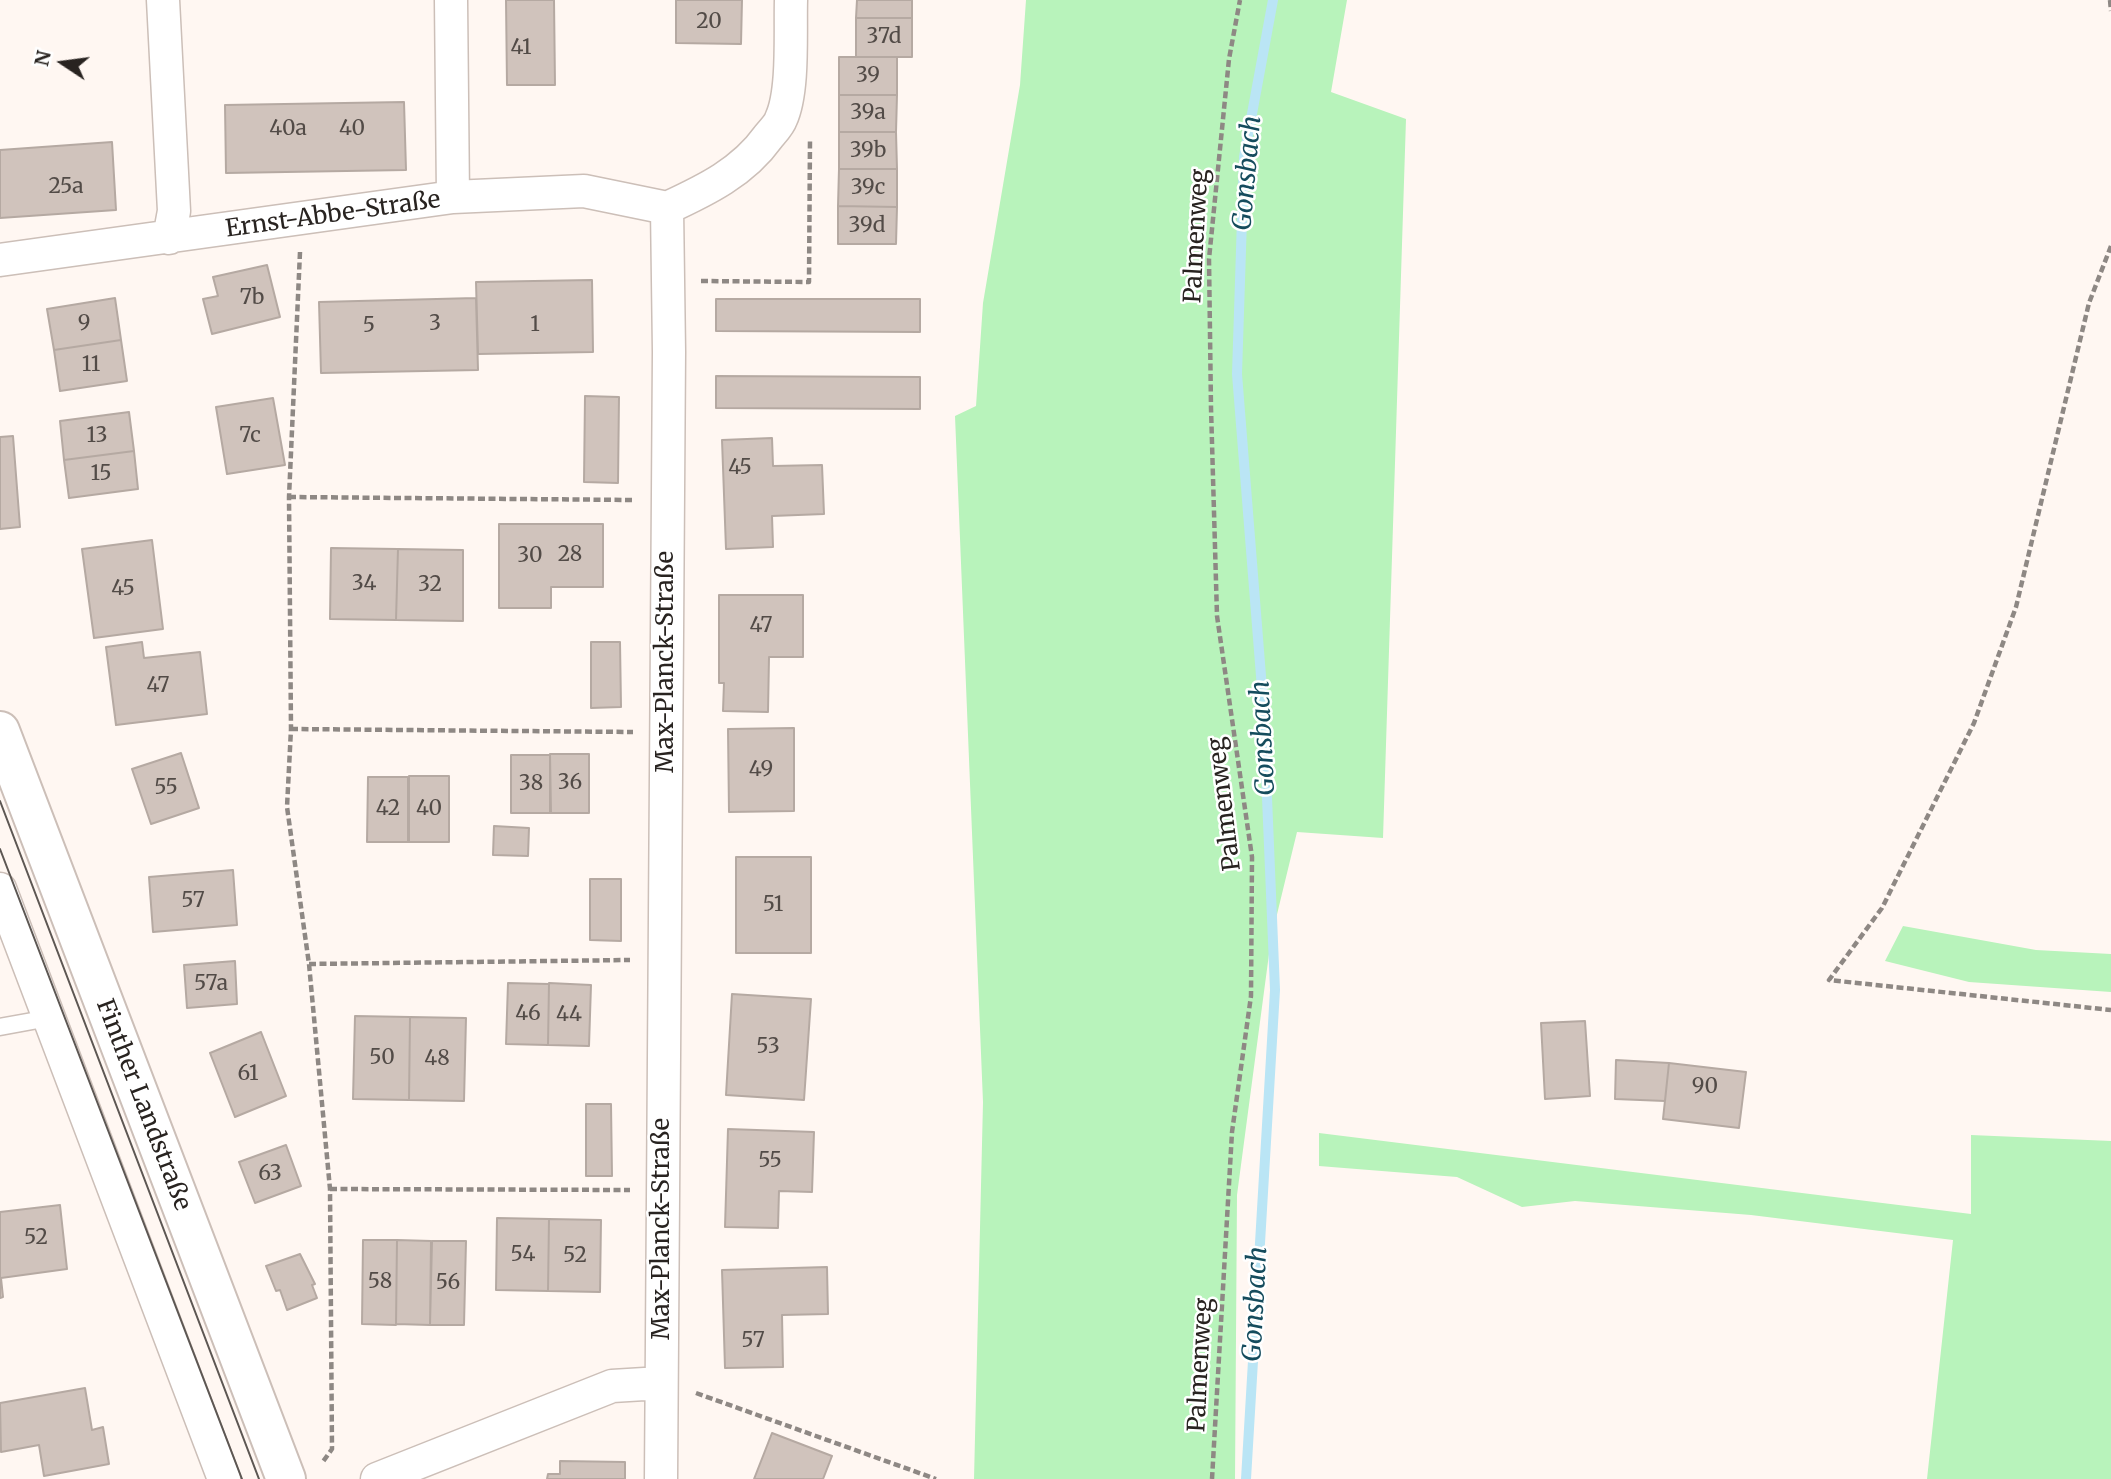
<!DOCTYPE html>
<meta charset="utf-8">
<style>
body{margin:0}
#map{position:relative;width:2111px;height:1479px;overflow:hidden;background:#fff7f2;font-family:Merriweather,serif}
canvas{display:block}
.north{position:absolute;left:28px;top:28px;width:70px;height:70px;-webkit-text-stroke:5px #fff;paint-order:stroke;rotate:283deg;font-size:19px;font-weight:700;line-height:28px;text-align:center;color:#282320}
.north::after{content:'';display:block;margin:auto;width:24px;height:32px;background:#282320;clip-path:polygon(50% 0,100% 100%,50% 72%,0 100%)}
</style>
<div id="map">
<canvas width="2111" height="1479"></canvas>
<div class="north">N</div>
</div>
<script>
const context = document.querySelector('canvas').getContext('2d');
context.lineJoin = 'round';
function fillPath(path, color) {
  context.fillStyle = color;
  context.fill(path, 'evenodd');
}
function strokePath(path, color, width, dash) {
  context.strokeStyle = color;
  context.lineWidth = width;
  context.lineCap = dash ? 'butt' : 'round';
  context.setLineDash(dash || []);
  context.stroke(path);
}
function drawText(font, color, halo, rows, align = 'center') {
  context.font = font + ' Merriweather,serif';
  context.lineWidth = 5;
  context.setLineDash([]);
  context.textBaseline = 'middle';
  context.strokeStyle = halo;
  context.fillStyle = color;
  for (const [text, x, y, turn = 0] of rows) {
    context.save();
    context.translate(x, y);
    context.rotate((+turn || 0) * Math.PI / 180);
    context.textAlign = isNaN(turn) ? turn : align;
    if (halo) context.strokeText(text, 0, 0);
    context.fillText(text, 0, 0);
    context.restore();
  }
}
const green = new Path2D(`
 M1026,0h321l-16,92 75,27 -23,719 -86,-6 -26,107 -34,256 -2,284h-261l9,-377 -28,-686 21,-10 7,-103 37,-218z
 M1903,926l133,24 75,4v38l-142,-10 -84,-21z
 M1319,1133l652,81v-79l140,6v338h-184l26,-239 -202,-25 -176,-14 -53,6 -65,-30 -138,-11z`);
const stream = new Path2D(`
 M1246,1479l29,-489 -12,-289 -26,-327 7,-217 29,-157`);
const building = new Path2D(`
 M506,0h48l1,85h-48z
 M676,0h66l-1,44 -65,-1z
 M857,0h55v18h-56z
 M856,18h56v39h-56z
 M839,57h58v38h-58z
 M839,95h58l-1,37h-57z
 M404,102l2,68 -180,3 -1,-68z
 M839,132h57l1,37h-58z
 M112,142l4,68 -116,8v-68z
 M839,169h58v38l-59,-1z
 M838,206l59,1 -1,37h-58z
 M267,265l13,52 -68,17 -9,-35 15,-3 -5,-19z
 M592,280l1,72 -115,2 -2,-72z
 M115,298l6,42 -67,10 -7,-41z
 M476,298l2,72 -157,3 -2,-71z
 M716,299h204v33l-204,-1z
 M121,340l6,41 -67,10 -6,-41z
 M716,376l204,1v32l-204,-1z
 M585,396l34,1 -1,86 -34,-1z
 M273,398l12,67 -58,9 -11,-67z
 M129,412l5,39 -70,9 -4,-39z
 M13,436l7,91 -20,2v-92z
 M772,438l1,28 49,-1 2,49 -52,2 1,31 -47,2 -4,-109z
 M134,451l4,38 -69,9 -5,-38z
 M499,524h104v63h-52v21h-52z
 M152,540l11,89 -69,9 -12,-89z
 M331,548l67,1 -2,71 -66,-1z
 M398,549l65,1v71l-67,-1z
 M719,595h84v62h-34l-1,55 -45,-1 1,-28h-5z
 M142,642l2,16 56,-6 7,62 -91,11 -10,-78z
 M591,642h29l1,65 -30,1z
 M794,728v83l-65,1 -1,-83z
 M181,753l18,55 -48,16 -19,-55z
 M550,754h39v59h-38z
 M511,755h39v58h-39z
 M409,776h40v66h-40z
 M368,777h40v65h-41z
 M494,826l35,2 -1,28 -35,-1z
 M736,857h75v96h-75z
 M233,870l4,55 -84,7 -4,-55z
 M590,879h31v62l-31,-1z
 M235,961l2,43 -50,4 -3,-43z
 M508,983l41,1 -1,61 -42,-1z
 M549,983l42,2 -2,61 -41,-1z
 M732,994l79,5 -7,101 -78,-5z
 M355,1016l55,1 -1,83 -56,-1z
 M410,1017l56,1 -2,83 -55,-1z
 M1585,1021l5,75 -45,3 -4,-76z
 M261,1032l25,64 -51,21 -25,-64z
 M1616,1060l53,3 -4,38 -50,-2z
 M1669,1063l77,9 -7,56 -76,-9z
 M586,1104h25l1,72h-26z
 M728,1129l86,3 -2,60 -33,-1 -1,37 -53,-1z
 M286,1145l15,41 -46,17 -16,-41z
 M60,1205l7,64 -66,9 2,19 -3,1v-86z
 M497,1218l52,1 -1,72 -52,-1z
 M549,1219l52,1 -1,72 -52,-1z
 M363,1240h34l-1,85 -34,-1z
 M397,1240l34,1 -1,84 -34,-1z
 M432,1241h34l-2,84h-34z
 M300,1254l15,30 -3,1 5,13 -30,12 -7,-20 -4,1 -10,-25z
 M827,1267l1,47 -46,1 1,52 -58,1 -3,-98z
 M85,1388l7,42 11,-3 6,37 -65,12 -5,-31 -38,7 -1,-49z
 M772,1433l60,23 -9,23h-69z
 M560,1461l65,1v17h-78l1,-5h12z`);
const path = new Path2D(`
 M2110,0l1,11
 M2111,246l-22,57 -73,304 -42,116 -92,185 -53,72 282,30
 M300,252l-11,245 2,232 -4,78 22,157 21,225 2,260 -10,14
 M701,281l108,1 1,-142
 M289,497l346,3
 M291,729l342,3
 M309,964l321,-4
 M330,1189l300,1
 M696,1393l240,86
 M1212,1479l20,-347 19,-136 1,-139 -35,-241 -6,-208 -2,-149 20,-200 11,-59`);
const lane = new Path2D(`
 M0,1027l49,-9`);
const street = new Path2D(`
 M163,0l11,211 -5,27
 M451,0l2,197
 M0,260l453,-63 131,-6 83,17
 M0,889l224,590
 M377,1479l235,-93 49,-3
 M661,1479l8,-1127 -2,-144c39,-18 76,-36 101,-71 4,-5 11,-12 13,-18 13,-28 9,-87 10,-119`);
const secondary = new Path2D(`
 M0,731l286,748`);
const tram = new Path2D(`
 M0,801l259,678
 M0,849l242,630`);
const numberNames = [
 ["20",709,22],
 ["37d",884,37],
 ["41",521,48],
 ["39",868,76],
 ["39a",868,113],
 ["40a",288,129],
 ["40",352,129],
 ["39b",868,151],
 ["25a",66,187],
 ["39c",868,188],
 ["39d",867,226],
 ["7b",252,298],
 ["9",84,324],
 ["3",435,324],
 ["1",535,325],
 ["5",369,326],
 ["11",91,365],
 ["13",97,436],
 ["7c",250,436],
 ["45",740,468],
 ["15",101,474],
 ["28",570,555],
 ["30",530,556],
 ["34",364,584],
 ["32",430,585],
 ["45",123,589],
 ["47",761,626],
 ["47",158,686],
 ["49",761,770],
 ["36",570,783],
 ["38",531,784],
 ["55",166,788],
 ["42",388,809],
 ["40",429,809],
 ["57",193,901],
 ["51",773,905],
 ["57a",211,984],
 ["46",528,1014],
 ["44",569,1015],
 ["53",768,1047],
 ["50",382,1058],
 ["48",437,1059],
 ["61",248,1074],
 ["90",1705,1087],
 ["55",770,1161],
 ["63",270,1174],
 ["52",36,1238],
 ["54",523,1255],
 ["52",575,1256],
 ["58",380,1282],
 ["56",448,1283],
 ["57",753,1341]
];
const streetNames = [
 ["Ernst-Abbe-Straße",333,215,-8],
 ["Palmenweg",1197,236,-87],
 ["Max-Planck-Straße",666,662,-90],
 ["Palmenweg",1225,804,-97],
 ["Finther Landstraße",143,1105,69],
 ["Max-Planck-Straße",662,1229,-90],
 ["Palmenweg",1201,1365,-87]
];
const waterNames = [
 ["Gonsbach",1248,173,-85],
 ["Gonsbach",1264,738,-93],
 ["Gonsbach",1256,1304,-87]
];
fillPath(green, '#b8f3bb');
strokePath(stream, '#bae5f5', 10);
fillPath(building, '#d0c3bc');
strokePath(building, '#b5a9a2', 2);
strokePath(lane, '#ccbfb8', 19);
strokePath(street, '#ccbfb8', 35);
strokePath(secondary, '#ccbfb8', 42);
strokePath(path, '#8e8884', 4.5, [7, 3.5]);
strokePath(lane, '#fff', 16);
strokePath(street, '#fff', 32);
strokePath(secondary, '#fff', 38);
strokePath(tram, '#5d5753', 2);
drawText('21px', '#524b47', null, numberNames);
drawText('24px', '#282320', '#fff', streetNames);
drawText('italic 26px', '#154c5d', '#fff', waterNames);
</script>
